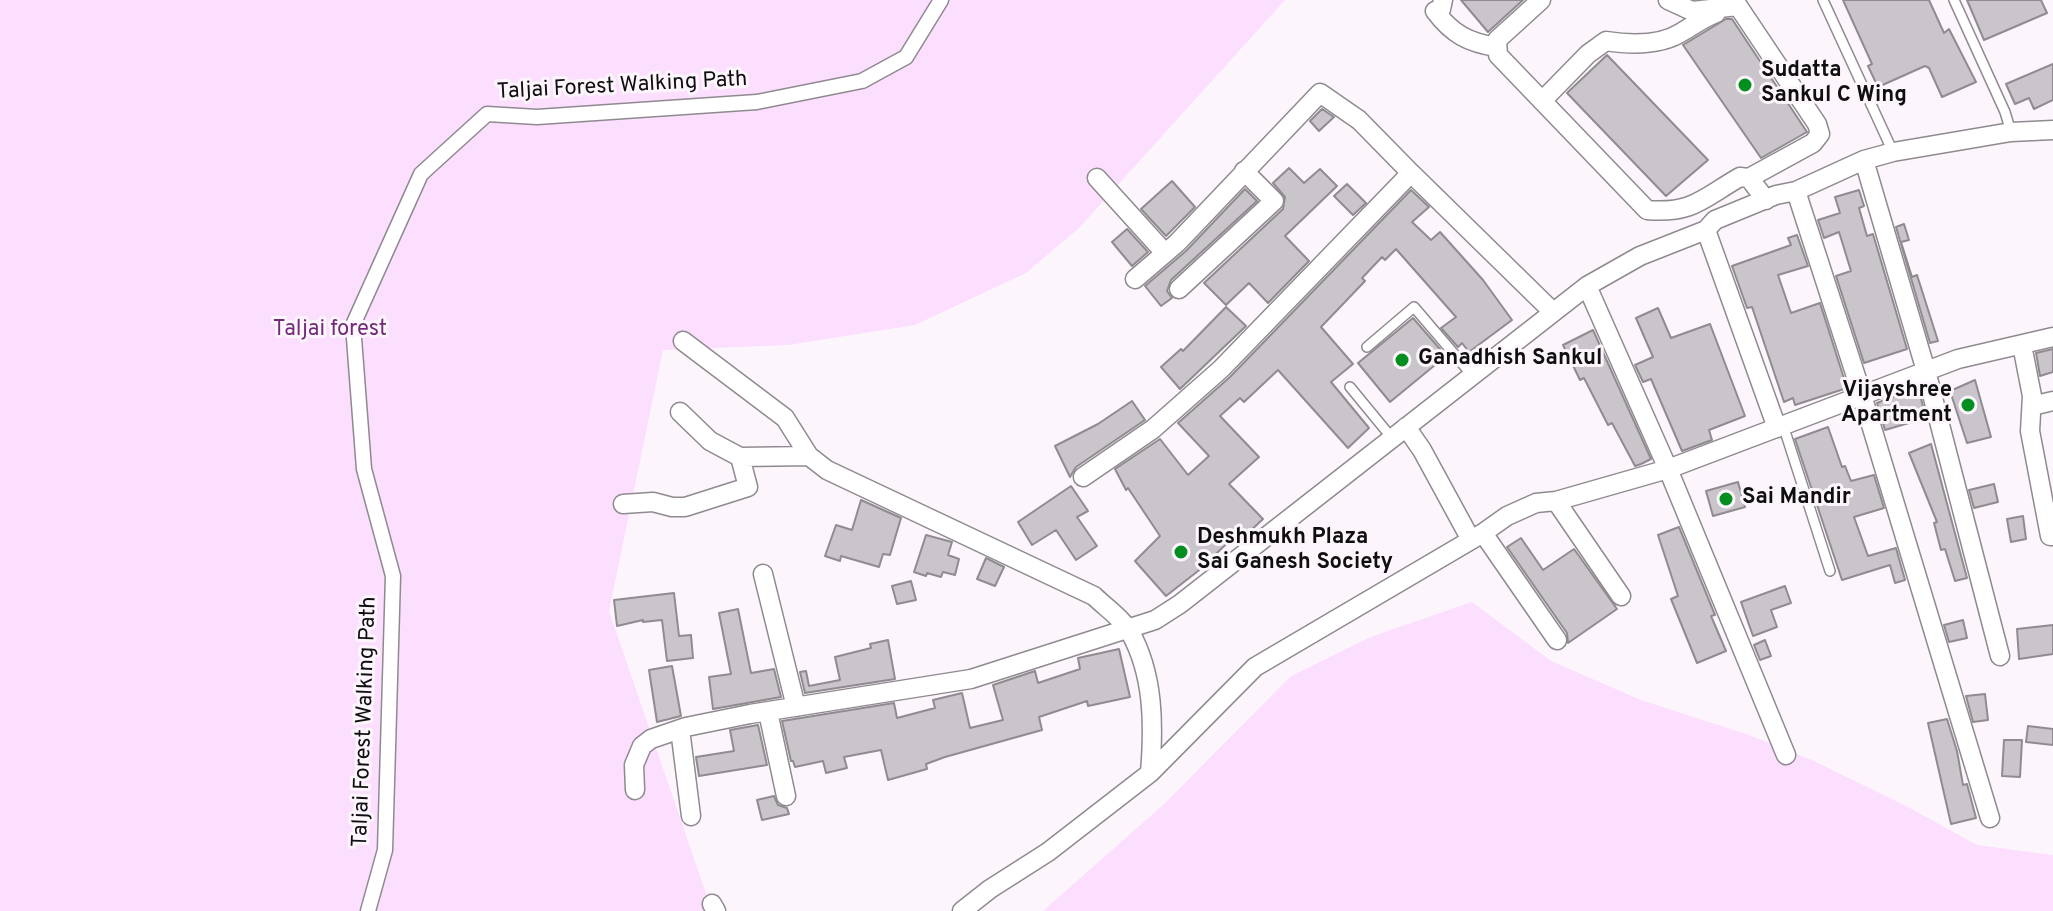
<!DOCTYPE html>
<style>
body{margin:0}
canvas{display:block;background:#fcf6fc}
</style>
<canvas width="2053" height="911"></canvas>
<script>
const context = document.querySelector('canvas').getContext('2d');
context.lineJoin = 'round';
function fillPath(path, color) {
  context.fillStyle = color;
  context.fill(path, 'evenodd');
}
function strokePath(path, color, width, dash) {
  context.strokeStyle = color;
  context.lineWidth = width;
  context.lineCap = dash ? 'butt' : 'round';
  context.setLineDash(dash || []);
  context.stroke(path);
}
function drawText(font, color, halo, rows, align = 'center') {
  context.font = font + ' Overpass,sans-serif';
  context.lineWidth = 6;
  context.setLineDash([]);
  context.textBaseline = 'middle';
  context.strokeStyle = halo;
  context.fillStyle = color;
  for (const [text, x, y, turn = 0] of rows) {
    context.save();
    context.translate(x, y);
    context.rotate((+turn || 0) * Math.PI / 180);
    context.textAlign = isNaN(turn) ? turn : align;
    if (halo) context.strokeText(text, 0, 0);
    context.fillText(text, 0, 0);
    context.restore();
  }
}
const green = new Path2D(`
 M0,0h1285l-206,228 -53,45 -111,52 -127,20 -125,5 -54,261 103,300h-712z
 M1472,602l79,59 90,39 108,35 65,26 92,45 71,39 76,10v56h-1010l121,-107 127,-128 82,-40z`);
const building = new Path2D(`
 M1461,0h62l-35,32z
 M1843,0h86l15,33 5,-4 27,53 -34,15 -13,-29 -4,-2 -47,21 -10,-21 4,-2z
 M1967,0h74l6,13 -63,27z
 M1726,19h6l75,113 -46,26 -78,-113z
 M1607,55l101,105 -42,36 -99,-103z
 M2053,64v36l-19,9 -5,-11 -14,6 -9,-20z
 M1322,109l12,8 -15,14 -9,-10z
 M1289,168l15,15 16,-14 17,17 -52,50 24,25 -41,42 -19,-20 -23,22 -22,-22 79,-74 2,-12 -12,-14z
 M1172,181l23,26 -29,29 -25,-27z
 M1347,184l19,19 -13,12 -19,-19z
 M1245,189l12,12 -86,79 -4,11 5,7 -11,8 -16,-20 41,-35z
 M1411,190l18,17 -17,15 19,18 9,-8 43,48 29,40 -43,32 -7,-9 -4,4 -17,-19 15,-11 -60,-68 -11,11 -3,-3 -20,21 3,3 -44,46 32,37 -22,18 38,46 -21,20 -70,-78 -34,32 -4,-4 -20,18 39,41 -30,27 34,35 -17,16 -5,-5 -43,41 -32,25 -31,-35 25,-25 -32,-48 -2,2 -11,-21 45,-30 28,36 21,-19 -31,-33 52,-46z
 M1859,190l5,16 -5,2 8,28 6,-2 34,115 -43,14 -28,-87 15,-5 -12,-39 -15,6 -6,-18 22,-7 -5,-16z
 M1904,224l5,16 -8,2 11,35 5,-2 21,66 -8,2 -34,-116z
 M1127,229l21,23 -16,14 -20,-24z
 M1797,235l11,31 -30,9 13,38 29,-10 27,85 -52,17 -2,-7 -9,4 -32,-95 -5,1 -15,-42 59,-21 -3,-7z
 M1226,307l20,19 -66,63 -19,-22 20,-18 2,2z
 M1658,308l13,30 39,-14 35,92 -36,14 3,10 -30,11 -31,-72 -8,3 -8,-17 18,-8 -17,-39z
 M1413,318l33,38 -56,46 -32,-39z
 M1593,330l58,129 -10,5 -6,2 -23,-43 -4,2 -24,-47 -4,2 -17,-35z
 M2053,349v23l-13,4 -4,-23z
 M1975,380l16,57 -24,6 -17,-52z
 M1918,387l8,31 -41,12 -8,-27z
 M1132,401l13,19 -69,47 -6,10 -15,-31 43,-22z
 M1828,427l14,40 3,-1 6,15 23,-6 10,33 -30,9 14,39 28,-8 9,32 -10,3 -5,-18 -48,15 -47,-141z
 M1931,444l36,134 -12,3 -10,-32 -4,1 -7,-27 3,-1 -28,-69z
 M1738,482l7,25 -32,9 -7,-25z
 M1994,484l4,18 -24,6 -5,-18z
 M1071,486l17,25 -11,6 20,29 -21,14 -20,-30 -24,15 -14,-23z
 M861,500l40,18 -11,37 -7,-1 -4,13 -38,-11 -1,5 -15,-5 11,-31 16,5z
 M2023,516l3,23 -15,3 -4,-23z
 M1679,527l36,88 -4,1 15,35 -29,12 -26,-64 7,-3 -20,-61z
 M926,535l26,7 -4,13 11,4 -4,16 -12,-3 -2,5 -14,-4 -1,3 -12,-4z
 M1521,538l22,32 31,-21 43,60 -49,34 -1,-10 -60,-86z
 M986,558l18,9 -9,19 -18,-7z
 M911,581l5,19 -19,4 -5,-18z
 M1785,586l6,17 -20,7 6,17 -24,9 -12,-34z
 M674,593l5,43 12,-1 2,23 -26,3 -5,-41 -19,2v-2l-26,6 -3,-26z
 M738,609l13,64 23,-4 7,28 -68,12 -4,-32 22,-3 -12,-61z
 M1963,620l4,18 -18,4 -5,-17z
 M2053,625v29l-34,5 -2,-30z
 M888,640l7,39 -90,14 -5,-21 6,-1 3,15 31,-6 -5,-23 36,-9 -1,-4z
 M1765,640l6,16 -11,4 -6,-15z
 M1119,649l11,48 -42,9 -1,-5 -48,16 3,13 -97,27 -19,7 1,5 -39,11 -7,-30 -37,7 3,11 -21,5 -3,-12 -28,6 -2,-6h-2l-9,-40 112,-18 3,15 38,-10 -2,-8 29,-7 8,35 33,-8 -10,-35 42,-14 3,12 42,-14 -2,-11z
 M672,666l9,50 -24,6 -8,-52z
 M1985,694l3,26 -15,2 -7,-26z
 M1947,719l10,32 6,34 4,-1 9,34 -25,6 -23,-101z
 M758,725l9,40 -68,11 -3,-19 38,-6 -4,-21z
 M2028,726l25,3v16l-27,-3z
 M2004,740h18l-2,37 -18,-1z
 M774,796l4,9 9,3 2,6 -27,6 -5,-20z`);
const service = new Path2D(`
 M1823,0l70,152
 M1954,0l51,112 6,20
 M1367,347l47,-40 58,68
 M1350,387l42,51
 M1783,425l47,146`);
const pedestrian = new Path2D(`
 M368,911l17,-61 8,-274 -29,-107 -11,-144 68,-151 66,-60 50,3 220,-15 105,-21 44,-24 35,-57`);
const minor = new Path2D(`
 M1443,0l-2,9 -6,2c17,23 34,32 62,36
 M1541,0l-44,40 1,15 149,155c46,4 56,-12 93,-33l9,1 17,22
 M1668,0l24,11 46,-5 79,118 3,10 -7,9 -64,35
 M1542,101l46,-47 18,-13c25,4 54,5 76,-9 12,-7 21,-14 34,-19
 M1864,160l62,211 74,285
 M1097,178l68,75
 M1796,191l66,204 128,423
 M1706,230l71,198
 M1135,279l42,-36 143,-150 39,27 52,53
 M1587,286l81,183 118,286
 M1179,289l95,-88 -30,-30
 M683,341l102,77 24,38 18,14 267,126c11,11 28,22 36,36 24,43 24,93 20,141
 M2022,345l10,51 -2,35 20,105h3
 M2032,406l21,-5
 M680,412l30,29 30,16 69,-1
 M1406,427l16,23 49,90
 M1083,477l70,-48 68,-60 190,-196 142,139
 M1556,501l65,95
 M623,504l30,-2 19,5h13l63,-20 -8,-30
 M1483,533l74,107
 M763,574l33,133
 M768,712l18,84
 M680,729l11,87
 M635,790l-1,-25 8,-19 9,-7 35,-12 64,-13 221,-35 184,-59 25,-16 407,-318 53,-30 66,-26 9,-10 61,-25 20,-4 68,-31 29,-8 118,-20 42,-2
 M712,904l4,7
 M962,911l28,-22 58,-37 102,-79 105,-106 228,-134 24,-17 29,-13 20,-2 112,-32 290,-110 95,-22`);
const markers = [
 [1745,85,8,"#038f20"],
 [1402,360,8,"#038f20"],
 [1968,405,8,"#038f20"],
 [1726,499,8,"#038f20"],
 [1181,552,8,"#038f20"]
];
const poiNames = [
 ["Sudatta",1761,72],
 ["Sankul C Wing",1761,97],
 ["Ganadhish Sankul",1418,360],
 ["Vijayshree",1952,392,"right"],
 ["Apartment",1952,417,"right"],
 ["Sai Mandir",1742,499],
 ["Deshmukh Plaza",1197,539],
 ["Sai Ganesh Society",1197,564]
];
const streetNames = [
 ["Taljai Forest Walking Path",622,87,-3],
 ["Taljai Forest Walking Path",366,722,-88]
];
const parkNames = [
 ["Taljai forest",330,331]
];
fillPath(green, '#fcdefe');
fillPath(building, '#cac5ca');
strokePath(building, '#908b90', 2);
strokePath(service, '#8f8a8f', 12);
strokePath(pedestrian, '#8f8a8f', 17);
strokePath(minor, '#8f8a8f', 21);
strokePath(service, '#fff', 9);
strokePath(pedestrian, '#fff', 14);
strokePath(minor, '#fff', 18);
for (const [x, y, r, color] of markers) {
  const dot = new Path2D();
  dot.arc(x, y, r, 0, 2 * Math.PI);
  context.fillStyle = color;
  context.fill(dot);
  strokePath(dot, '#fcf6fc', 3);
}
drawText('bold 22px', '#0f0e10', '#fcf6fc', poiNames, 'left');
drawText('22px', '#0f0e10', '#fcf6fc', streetNames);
drawText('22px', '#712b77', '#fcf6fc', parkNames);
</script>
